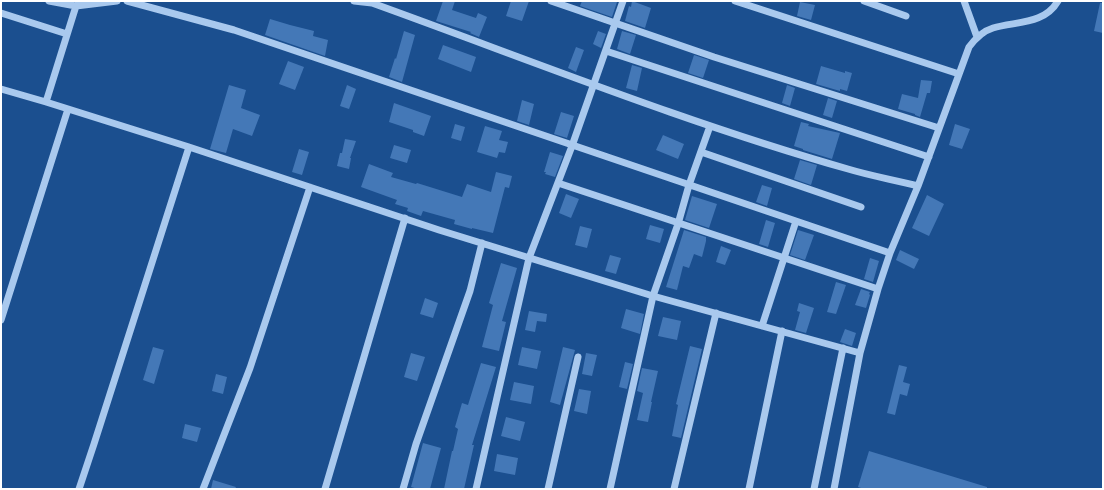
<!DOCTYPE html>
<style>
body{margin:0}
#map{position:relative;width:1104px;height:490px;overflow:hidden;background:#1b4f8f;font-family:Lato,sans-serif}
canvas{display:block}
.frame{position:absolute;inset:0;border:2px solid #fff;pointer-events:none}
</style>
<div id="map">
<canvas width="1104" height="490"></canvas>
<div class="frame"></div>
</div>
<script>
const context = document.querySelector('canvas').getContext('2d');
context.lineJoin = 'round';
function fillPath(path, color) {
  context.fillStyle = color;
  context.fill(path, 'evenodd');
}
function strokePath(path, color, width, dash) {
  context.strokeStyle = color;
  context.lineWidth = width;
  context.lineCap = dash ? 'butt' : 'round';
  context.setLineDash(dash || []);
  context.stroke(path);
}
const building = new Path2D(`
 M443,1h12l-3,9 24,8 2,-5 9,4 -8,20 -9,-4 1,-1 -35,-11z
 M511,1h18l-7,20 -16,-5z
 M582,1h33l2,1 -5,15 -32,-11z
 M632,1l19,7 -6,20 -20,-7 4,-15 2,1z
 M800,2l15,3 -4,15 -14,-4z
 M1100,3h3v30l-9,-2z
 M270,19l20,6 24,6 -1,5 15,4 -3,16 -60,-21z
 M404,31l11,4 -13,47 -13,-5 6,-19 1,1z
 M598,31l8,3 -5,14 -8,-4z
 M622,31l14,4 -6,19 -13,-5z
 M443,45l33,12 -5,15 -33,-13z
 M576,47l8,3 -8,22 -8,-4z
 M694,55l15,5 -6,18 -15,-5z
 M288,61l16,6 -9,23 -16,-6z
 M632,65l10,3 -5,23 -11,-3z
 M821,66l24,7v-2l7,2 -5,18 -7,-2v2l-24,-7z
 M921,80l11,1 -2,12h-3l-7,24 -5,-2v-1l-17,-5 4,-15 16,4z
 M229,85l17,5 -5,18 19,7 -8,21 -19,-7 -7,24 -16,-4z
 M347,85l9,4 -7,20 -9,-3z
 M787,85l8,3 -5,18 -8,-3z
 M828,98l9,3 -5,17 -9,-3z
 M522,100l12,4 -5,21 -12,-4z
 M394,103l37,13 -7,20 -11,-4v-2l-24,-8z
 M561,112l13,4 -7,22 -13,-4z
 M801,122l8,2 -1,2 32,7 -8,26 -29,-9v-1l-9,-3z
 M455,124l10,3 -4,14 -10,-3z
 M955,124l15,5 -8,20 -13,-4z
 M485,126l17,5 -3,9 9,2 -3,11 -6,-1 -2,6 -20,-6z
 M663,135l21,9 -6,15 -22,-9z
 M345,139l11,2 -6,17h1l-2,11 -12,-3 3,-13h2z
 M394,145l17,5 -4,13 -17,-5z
 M299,149l10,3 -7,23 -10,-3z
 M550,152l13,4 -8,21 -10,-3 1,-2h-2z
 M800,160l17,5 -6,20 -17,-6z
 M369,164l24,9 -2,4 25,7 1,-1 45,14 5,-13 24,8 5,-20 16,4 -3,12 -4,-1 -12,46 -21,-5v1l-18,-5 1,-4 -32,-9 -2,5 -14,-5 1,-3 -13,-4 2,-4 -36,-13z
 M762,185l10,3 -5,18 -11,-4z
 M566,194l13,5 -8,19 -12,-5z
 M927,195l17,9 -15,32 -17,-8z
 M692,196l25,8 -8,24 -24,-8z
 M766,220l9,3 -7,24 -9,-3z
 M650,225l14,4 -4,14 -14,-4z
 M580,226l12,3 -5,19 -12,-3z
 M684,230l22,7v4l-4,16 -8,-3 -5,14 -6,-2 -6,24 -11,-3z
 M798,230l16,5 -9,25 -15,-5z
 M721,246l10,4 -6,15 -9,-3z
 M900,250l19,9 -5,10 -18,-9z
 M610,255l11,3 -5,16 -11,-3z
 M870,258l9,3 -6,21 -9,-3z
 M501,263l16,5 -15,53 4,1 -7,29 -17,-4 11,-42 -4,-2z
 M836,282l10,3 -10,29 -9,-2z
 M861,289l9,3 -1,2 1,1 -4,13 -11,-3z
 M425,298l13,5 -5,15 -13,-4z
 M799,303l15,5 -8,25 -11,-3 5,-18 -3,-1z
 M626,309l18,5 -4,20 -19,-6z
 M529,311l18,3 -1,8 -9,-1 -2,11 -10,-2z
 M663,317l18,4 -4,19 -19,-4z
 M845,329l11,4 -4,13 -12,-4z
 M690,346l12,3 -21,89 -9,-2 6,-31 -2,-1z
 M153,347l11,3 -10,34 -11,-4z
 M522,347l19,4 -4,18 -19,-4z
 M563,347l12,3 -15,55 -10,-3z
 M411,353l14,4 -8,24 -13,-4z
 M586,353l11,2 -5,21 -10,-2z
 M625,362l8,2 -6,25 -8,-2z
 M481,363l15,4 -24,78h2l-10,44h-20l8,-38h1l5,-22 -3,-2 7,-24 6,2z
 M899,365l8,2 -4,15 7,2 -3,12 -7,-2 -5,21 -8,-2z
 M642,368l16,3 -7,31h1l-4,20 -11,-2 6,-27 -6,-2z
 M216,374l11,3 -4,17 -11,-3z
 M514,382l20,4 -3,18 -21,-4z
 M579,389l12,2 -4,23 -13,-3z
 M506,417l19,5 -5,19 -19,-5z
 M185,424l16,4 -4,14 -15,-4z
 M423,443l18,5 -11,41h-12l-7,-2z
 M869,451l118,36v2h-123l-6,-2z
 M497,454l21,4 -3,17 -21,-4z
 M213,480l23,7 -1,2h-24z`);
const minor = new Path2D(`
 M49,1l27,5 3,-3
 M117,1l-41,5 -30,96 143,45 250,83 214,66 207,57
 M127,1l107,29 656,223
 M354,1l18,2c158,57 314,120 476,166 23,7 47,11 70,17
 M551,1l163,56 225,71
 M735,1l224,73
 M864,1l42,15
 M964,1l13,36
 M1,13l66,21
 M606,51l323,106
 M1,89l45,13
 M701,152l160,55
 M558,183l320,106
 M1,320l67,-211
 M762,326l34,-105
 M79,489l15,-45 95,-297
 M203,489l47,-121 60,-181
 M325,489l80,-271
 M403,489l13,-45 54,-153 12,-48
 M476,489l53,-231 43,-112 51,-145
 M548,489l30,-132
 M610,489l43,-193 25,-72 11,-39 21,-59
 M674,489l42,-176
 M749,489l33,-158
 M814,489l29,-141
 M834,489l26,-136 18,-64 12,-36 28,-67 51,-139c6,-8 14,-16 24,-19 23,-7 51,-3 65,-27`);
fillPath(building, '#4478b7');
strokePath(minor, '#a9c9ee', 7);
</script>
